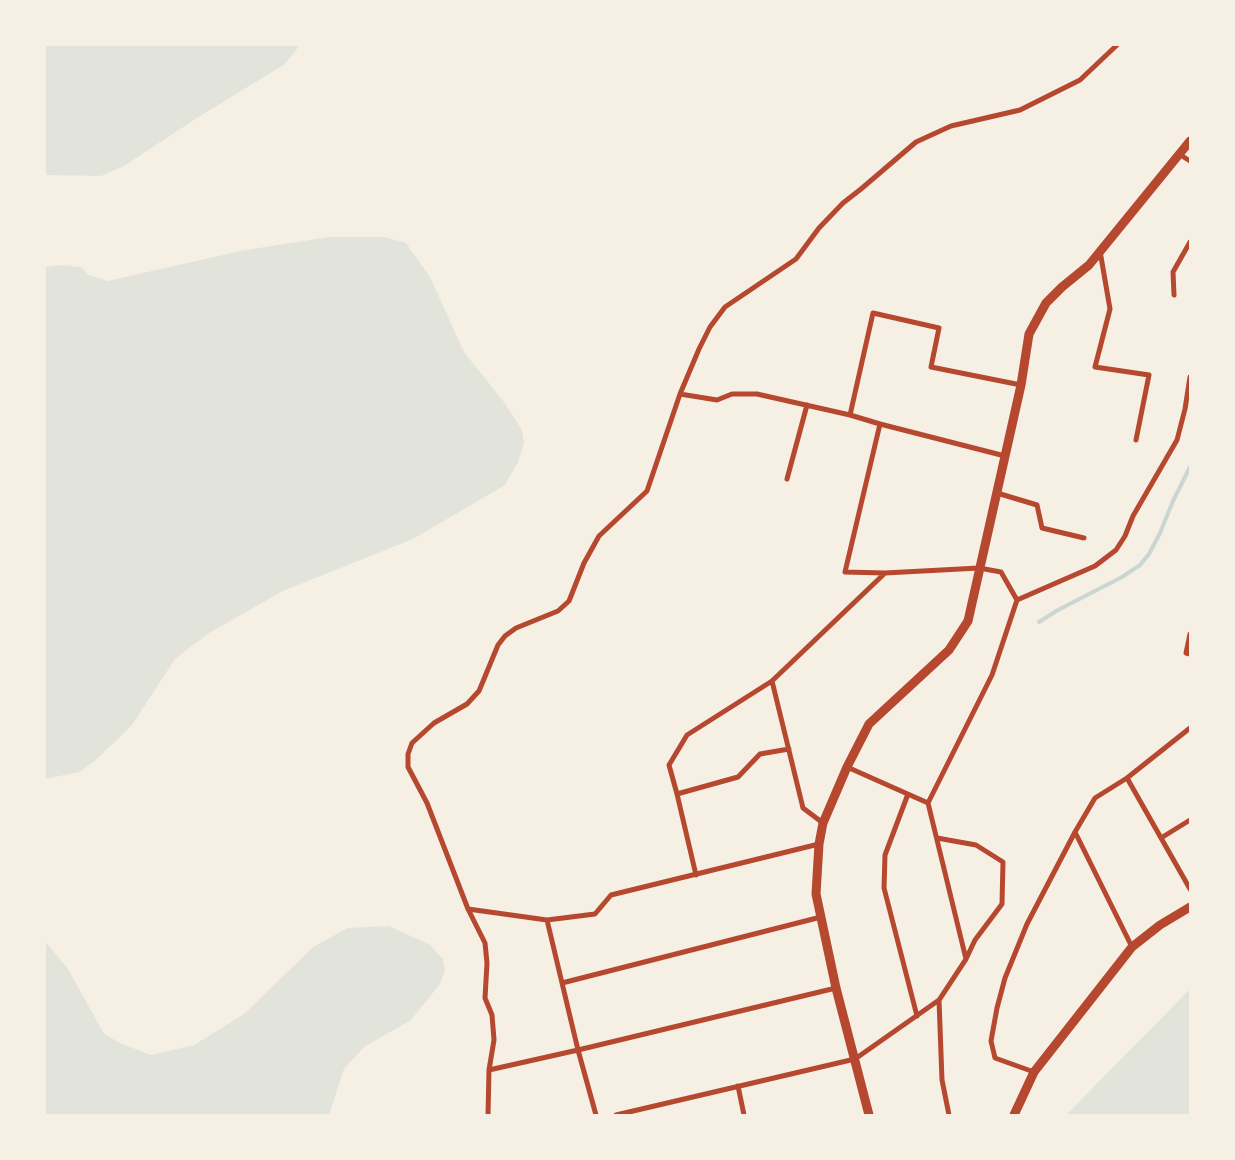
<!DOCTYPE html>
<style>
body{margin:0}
#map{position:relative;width:1235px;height:1160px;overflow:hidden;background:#f6efe4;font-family:Spectral,serif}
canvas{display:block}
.frame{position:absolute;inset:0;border:46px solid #f6efe4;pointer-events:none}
</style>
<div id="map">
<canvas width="1235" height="1160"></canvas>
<div class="frame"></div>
</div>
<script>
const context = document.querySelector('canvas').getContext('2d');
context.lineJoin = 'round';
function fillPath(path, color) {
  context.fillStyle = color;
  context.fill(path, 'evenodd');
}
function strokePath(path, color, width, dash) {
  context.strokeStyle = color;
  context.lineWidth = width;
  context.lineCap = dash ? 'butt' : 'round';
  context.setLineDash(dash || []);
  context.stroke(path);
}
const green = new Path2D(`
 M45,45h255l-15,19 -88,54 -73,48 -23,10 -56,-1z
 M329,237h55l22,6 24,34 34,75 40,50 18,28 2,13 -6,19 -13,23 -92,54 -130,52 -74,42 -34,26 -43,66 -37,36 -16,11 -34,7v-512l16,-2 20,2 8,8 19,6 132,-30z
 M389,926l41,19 13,14 2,12 -5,13 -29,36 -47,27 -20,22 -15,46h-284v-174l23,28 36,65 16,9 31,12 43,-10 50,-31 69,-67 35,-19z
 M1190,989v126h-124l3,-3z`);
const stream = new Path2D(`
 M1039,622l19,-12 64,-33 18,-12 9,-11 11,-21 13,-32 17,-34`);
const minor = new Path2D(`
 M1179,154l11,7
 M1100,251l10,58 -15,58 54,8 -13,65
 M1174,295l-1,-23 17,-30
 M680,394l37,6 15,-6h25l93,21
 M880,424l-30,-9 23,-102 66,15 -8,39 90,18
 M1005,456l-125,-32 -35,148 40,1 94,-5 22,4 16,28
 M787,479l20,-74
 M997,493l40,12 5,23 42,10
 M1190,634l-4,19 4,1
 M772,681l31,127 20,15
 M847,767l81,36
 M1127,778l63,111
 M677,794l61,-17 22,-23 29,-5
 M908,794l-23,61 -1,33 33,128
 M1075,832l57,115
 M937,838l39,7 27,17 -1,42 -27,36 -9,19
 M1161,838l29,-18
 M696,875l-19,-81 -8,-29 18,-30 85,-54 112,-107
 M468,909l79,11 48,-6 16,-19 208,-51
 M547,920l31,130 18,65
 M562,983l259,-66
 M939,1000l3,80 7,35
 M489,1070l5,-30 -2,-25 -7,-17 2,-35 -2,-20 -17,-34 -41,-106 -19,-36v-13l4,-11 22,-20 33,-19 12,-13 19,-46 7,-9 11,-8 42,-17 11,-10 15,-38 15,-27 48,-45 33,-97 19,-45 11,-22 15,-20 71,-48 23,-31 24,-25 18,-14 55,-47 35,-16 69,-16 60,-30 37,-35
 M1034,1072l-39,-14 -4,-17 6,-33 8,-30 22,-54 48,-92 20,-34 32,-20 63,-50
 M738,1086l6,29
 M488,1115l1,-45 89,-20 258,-62
 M616,1115l239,-56 84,-59 27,-41 -38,-156 64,-128 25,-75 78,-34 21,-16 9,-14 8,-20 44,-76 8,-31 5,-32`);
const tertiary = new Path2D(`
 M869,1115l-33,-127 -20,-94 3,-50 4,-21 24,-56 22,-43 80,-74 19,-29 53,-236 8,-51 17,-31 16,-16 27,-22 101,-124
 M1014,1115l20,-43 98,-125 28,-22 30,-18`);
fillPath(green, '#e2e4dc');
strokePath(stream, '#c9d6d2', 4);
strokePath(minor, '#b5482f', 5);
strokePath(tertiary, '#b5482f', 9);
</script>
